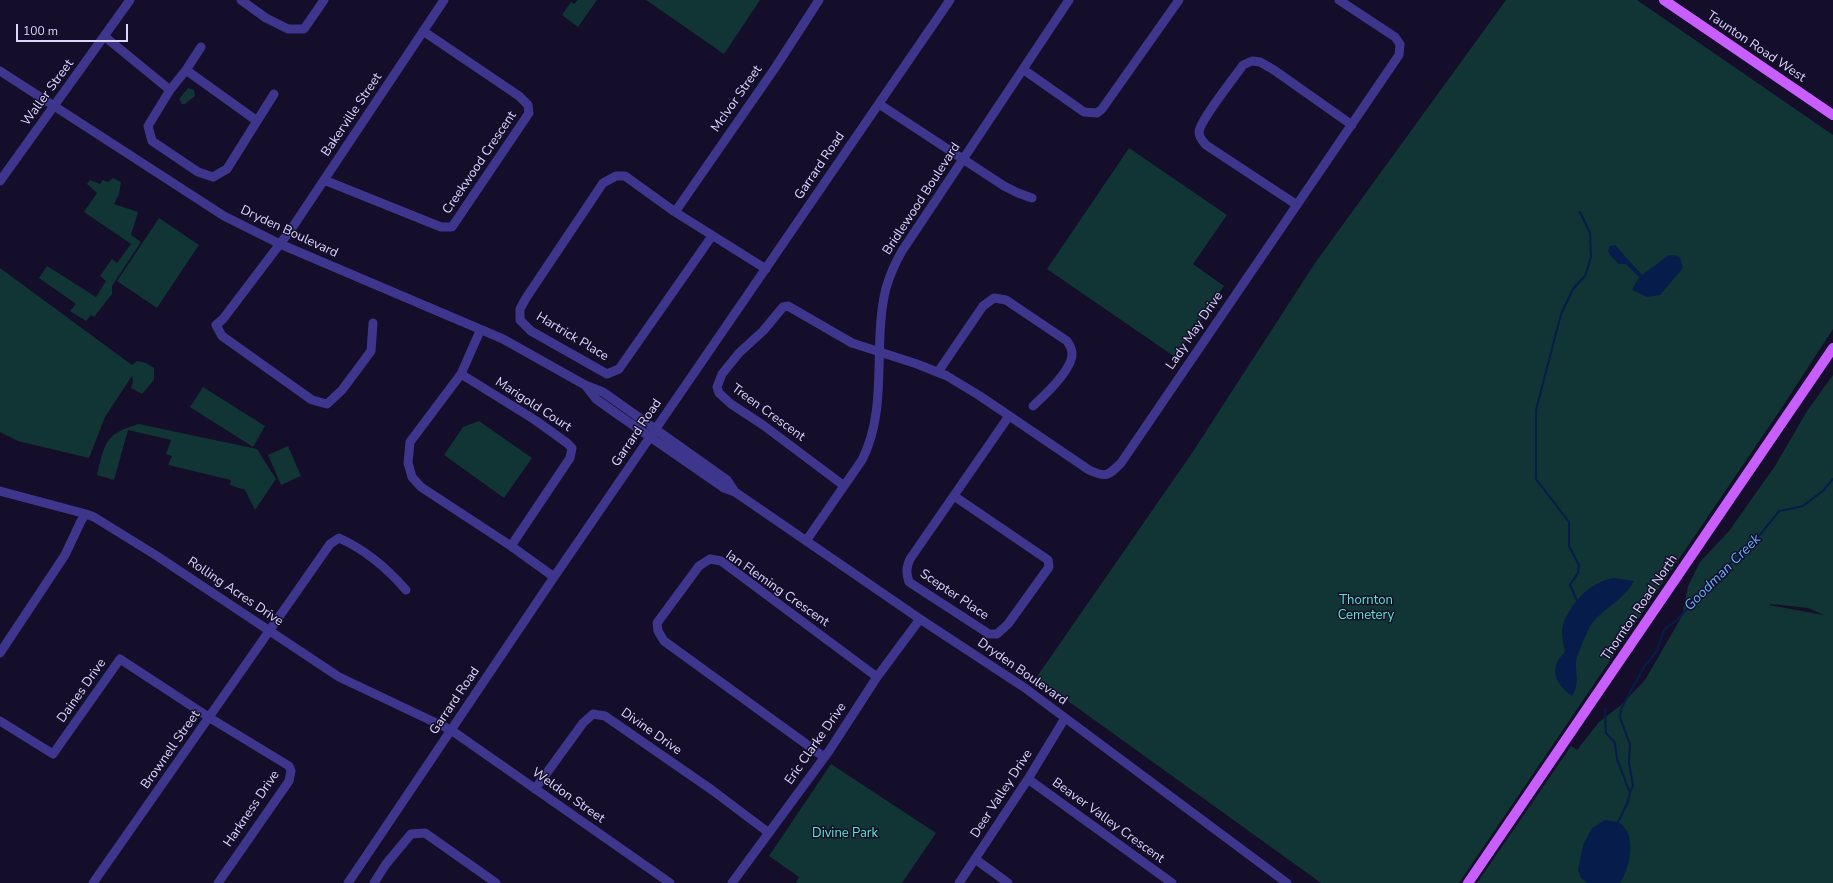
<!DOCTYPE html>
<style>
body{margin:0}
#map{position:relative;width:1833px;height:883px;overflow:hidden;background:#140e2a;font-family:"Nunito Sans",sans-serif}
canvas{display:block}
.scale{position:absolute;left:16px;top:24px;width:112px;height:18px;box-sizing:border-box;border:2px solid #ddd7ff;border-top:0;padding-left:5px;font-size:12px;line-height:14px;white-space:nowrap;color:#ddd7ff;-webkit-text-stroke:3px #140e2a;paint-order:stroke}
</style>
<div id="map">
<canvas width="1833" height="883"></canvas>
<div class="scale">100 m</div>
</div>
<script>
const context = document.querySelector('canvas').getContext('2d');
context.lineJoin = 'round';
function fillPath(path, color) {
  context.fillStyle = color;
  context.fill(path, 'evenodd');
}
function strokePath(path, color, width, dash) {
  context.strokeStyle = color;
  context.lineWidth = width;
  context.lineCap = dash ? 'butt' : 'round';
  context.setLineDash(dash || []);
  context.stroke(path);
}
function drawText(font, color, halo, rows, align = 'center') {
  context.font = font + ' "Nunito Sans",sans-serif';
  context.lineWidth = 3;
  context.setLineDash([]);
  context.textBaseline = 'middle';
  context.strokeStyle = halo;
  context.fillStyle = color;
  for (const [text, x, y, turn = 0] of rows) {
    context.save();
    context.translate(x, y);
    context.rotate((+turn || 0) * Math.PI / 180);
    context.textAlign = isNaN(turn) ? turn : align;
    if (halo) context.strokeText(text, 0, 0);
    context.fillText(text, 0, 0);
    context.restore();
  }
}
const green = new Path2D(`
 M578,0h19l-19,27 -16,-12 9,-13 3,2z
 M646,0h114l-36,54z
 M1506,0h131l196,135v194l-52,80 -322,474h-138l-285,-205 156,-225 123,-190z
 M188,88l6,2 1,6 -10,8h-3l-3,-5z
 M1129,148l98,67 -34,49 31,22 -49,71 -128,-88z
 M113,178l8,4 -2,12 -5,10 24,8 -7,23 10,7 -29,44v8l-18,23 -3,-2 -5,6 -16,-10 6,-7 -37,-26 8,-12 49,31 10,-16 -6,-5 12,-17 5,4 14,-19 -47,-32 13,-19 -10,-9 3,-4 10,4 3,-4 5,2z
 M159,218l40,27 -42,63 -40,-27z
 M0,268l132,97 5,-4 9,2 8,5v12l-12,14 -11,-6 2,-7 -1,-5 -27,41 -16,41 -71,-17 -18,-9z
 M1833,375v508h-356l94,-137 6,4 22,-28 22,-17 24,-25 37,-64 6,-30 12,-24 29,-31 46,-65 32,-55zM1771,604l37,4 16,7 -55,-10z
 M203,387l62,39 -12,21 -63,-40z
 M479,421l53,37 -28,40 -60,-43 19,-28z
 M139,424l118,25 19,30 -21,31 -10,-20 -15,-5 1,-5 -63,-15 4,-9 -6,-2 5,-14 -43,-10 -14,50 -17,-5c8,-32 7,-41 42,-51z
 M288,446l13,30 -20,9 -13,-30z
 M831,764l105,69 -34,50h-106l3,-6 -30,-21z`);
const water = new Path2D(`
 M1615,245l27,30 27,-20h6l5,3 3,10 -23,27 -13,2 -15,-7 7,-13 -13,-13h-7l-9,-9 -2,-4 2,-5z
 M1614,578l20,3c-10,20 -34,28 -45,47 -4,9 -9,20 -12,29 -4,14 5,24 -5,39 -17,-12 -24,-28 -7,-44 -2,-10 -5,-20 -1,-30 8,-21 28,-41 50,-44z
 M1605,820c4,1 9,1 13,2 20,11 12,46 2,61h-33l-6,-5 -3,-8 5,-25 9,-17z`);
const stream = new Path2D(`
 M1577,601l-7,-16 8,-12 1,-8 -10,-19v-24l-33,-43v-69l25,-96 12,-25 12,-13 6,-19 -1,-24 -10,-21
 M1605,709l1,24 9,10 2,16 13,34
 M1618,822l9,-18 3,-11 3,-8 -4,-22 1,-19 -10,-26 1,-9 23,-42 13,-16 7,-21 14,-11 43,-49 27,-20 31,-39 24,-5 21,-16 9,-11`);
const minor = new Path2D(`
 M241,0l25,18 22,11h16l20,-29
 M104,36l66,54
 M201,47l-15,23 -16,20 -22,36 4,15 46,31 15,5 14,-8 47,-75
 M186,70l71,51
 M1024,70l60,42 13,1 5,-4 77,-109
 M0,71l224,145 56,28 223,95 82,46 18,7 124,88 8,12
 M879,104l125,82 14,7 14,5
 M324,180l117,47h11l77,-114 -1,-8 -9,-9 -96,-65
 M0,181l130,-181
 M1297,205l-91,-60c-3,-4 -7,-7 -7,-13 1,-12 36,-55 44,-67l9,-4 8,1 14,8 78,55
 M675,212l100,-144 44,-68
 M712,236l-93,133 -12,5 -76,-43 -11,-11v-11l6,-11 77,-115 13,-7h9l50,36 91,57
 M373,323l-2,28 -29,39 -15,14 -15,-4 -90,-64 -6,-11 7,-6 69,-91 152,-228
 M480,331l-19,43 -51,68 -2,21 4,14 9,10 90,59 43,31
 M938,372l45,-66 11,-8 12,2 61,41c2,3 5,8 5,12 1,16 -27,42 -39,53
 M461,374l74,46 32,23 5,5 -2,10 -59,88
 M585,385l11,14 21,15 107,74 11,4 185,127 105,69 262,195
 M843,485l-80,-60 -32,-21 -12,-11 -2,-6 5,-13 17,-21 24,-22 20,-24 5,-1 64,37 65,21 30,12 33,20 109,74c17,8 19,6 32,-7l278,-408 1,-11 -5,-7 -56,-37
 M0,491l86,23 8,3 63,39 182,121 112,53 219,153
 M954,496l94,64 1,7 -41,57 -11,10h-8l-80,-52c-3,-9 -3,-14 1,-23l99,-143
 M806,541l56,-81c27,-53 10,-116 24,-172 4,-13 9,-25 16,-37l167,-251
 M0,653l65,-98 16,-34 5,-7
 M0,721l53,33 67,-95 90,59 79,48 2,5 -2,10 -71,102
 M824,757l-160,-116 -6,-10 -1,-8 42,-57 11,-7 11,2 156,116
 M1028,779l144,104
 M535,789l48,-66 10,-9 12,2 107,74 57,43
 M975,859l33,24
 M93,883l237,-339 9,-6c27,12 48,30 67,52
 M348,883l206,-306 396,-577
 M374,883l12,-19 25,-30 14,-1 71,50
 M732,883l97,-132 48,-74 43,-58
 M959,883l69,-104 37,-61`);
const major = new Path2D(`
 M1664,0l169,115
 M1468,883l365,-535`);
const streetNames = [
 ["Taunton Road West",1756,47,34],
 ["Waller Street",48,93,-54],
 ["McIvor Street",737,99,-55],
 ["Bakerville Street",352,115,-56],
 ["Creekwood Crescent",480,163,-56],
 ["Garrard Road",820,166,-56],
 ["Bridlewood Boulevard",922,199,-57],
 ["Dryden Boulevard",289,232,25],
 ["Lady May Drive",1195,331,-56],
 ["Hartrick Place",572,337,31],
 ["Marigold Court",533,405,33],
 ["Treen Crescent",768,413,36],
 ["Garrard Road",637,433,-56],
 ["Ian Fleming Crescent",777,589,35],
 ["Rolling Acres Drive",235,592,34],
 ["Scepter Place",954,595,34],
 ["Thornton Road North",1640,608,-56],
 ["Dryden Boulevard",1022,672,35],
 ["Daines Drive",82,691,-55],
 ["Garrard Road",455,701,-56],
 ["Divine Drive",651,732,35],
 ["Eric Clarke Drive",816,744,-55],
 ["Brownell Street",171,750,-55],
 ["Deer Valley Drive",1002,794,-57],
 ["Weldon Street",568,796,35],
 ["Harkness Drive",252,809,-56],
 ["Beaver Valley Crescent",1108,821,36]
];
const parkNames = [
 ["Thornton",1366,601],
 ["Cemetery",1366,616],
 ["Divine Park",845,834]
];
const waterNames = [
 ["Goodman Creek",1723,573,-45]
];
fillPath(green, '#113434');
fillPath(water, '#061d4b');
strokePath(stream, '#061d4b', 2);
strokePath(minor, '#3d368c', 9);
strokePath(major, '#c95eff', 10);
drawText('13px', '#ddd7ff', '#140e2a', streetNames);
drawText('13px', '#59e9cb', '#140e2a', parkNames);
drawText('italic 14px', '#65b2ff', '#140e2a', waterNames);
</script>
